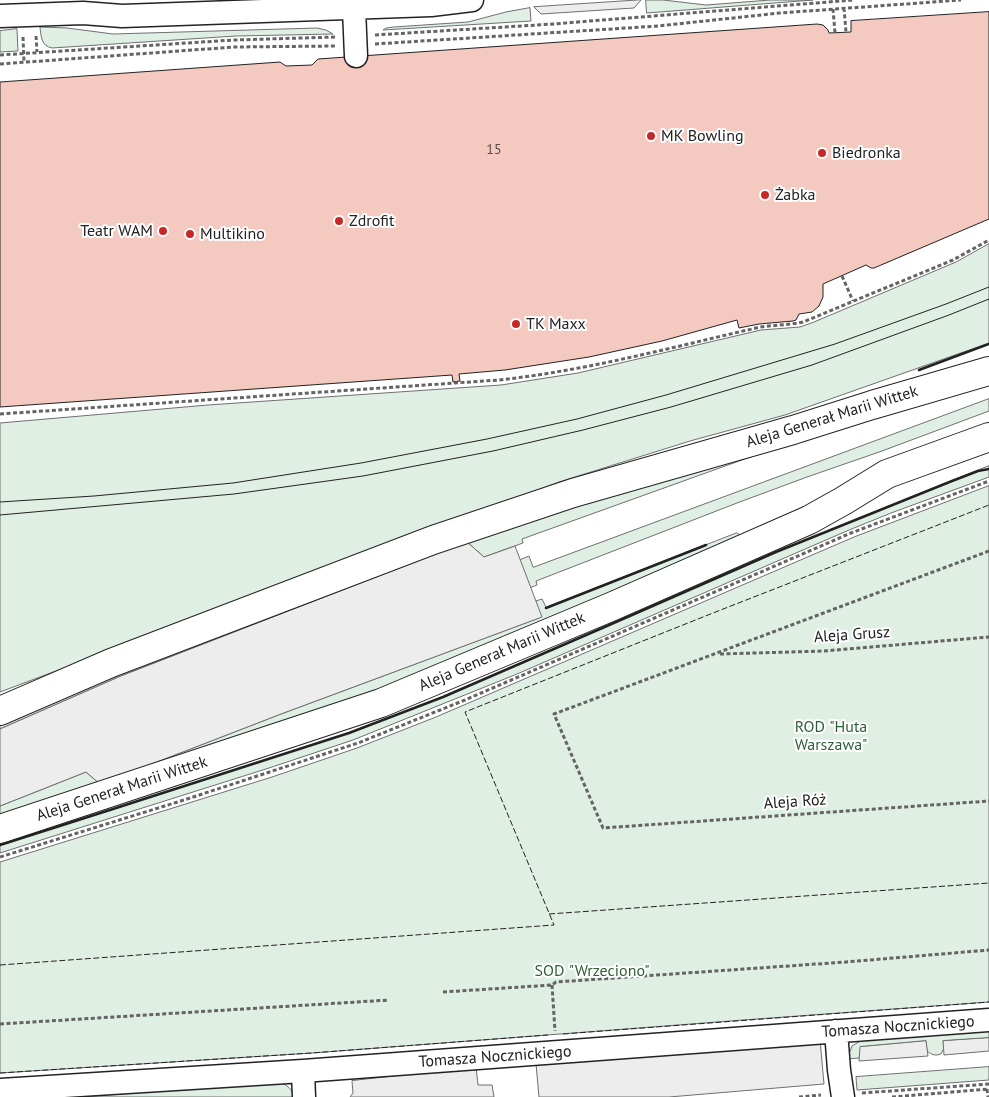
<!DOCTYPE html>
<meta charset="utf-8">
<style>
body{margin:0}
canvas{display:block;background:#fff}
</style>
<canvas width="989" height="1097"></canvas>
<script>
const context = document.querySelector('canvas').getContext('2d');
context.lineJoin = 'round';
function fillPath(path, color) {
  context.fillStyle = color;
  context.fill(path, 'evenodd');
}
function strokePath(path, color, width, dash) {
  context.strokeStyle = color;
  context.lineWidth = width;
  context.lineCap = dash ? 'butt' : 'round';
  context.setLineDash(dash || []);
  context.stroke(path);
}
function drawText(font, color, halo, rows, align = 'center') {
  context.font = font + ' "PT Sans",sans-serif';
  context.lineWidth = 4;
  context.setLineDash([]);
  context.textBaseline = 'middle';
  context.strokeStyle = halo;
  context.fillStyle = color;
  for (const [text, x, y, turn = 0] of rows) {
    context.save();
    context.translate(x, y);
    context.rotate((+turn || 0) * Math.PI / 180);
    context.textAlign = isNaN(turn) ? turn : align;
    if (halo) context.strokeText(text, 0, 0);
    context.fillText(text, 0, 0);
    context.restore();
  }
}
const green = new Path2D(`
 M646,0h17l43,5 64,-5h43l-166,13z
 M530,8l1,13 -148,9 3,-2 8,-1 74,-5 38,-10z
 M40,27l27,1 46,6 204,-6 9,2 7,4 -97,2 -184,12c-11,-2 -11,-12 -12,-21z
 M17,29l1,22 -18,1v-21z
 M989,244v99l-204,72 -95,26 -131,41 -559,210v-269l208,-18 293,-20 77,-12 183,-43 39,-3 14,-5 142,-60z
 M989,399v12l-107,40 -75,26 -70,26 -201,78 1,4 -10,4 -10,-28 12,-5 4,11z
 M753,453v3l-231,83 1,4 -39,14 -17,-15 172,-58z
 M989,466v11l-98,36 -42,17 -332,144 -164,66 -84,28 -269,85v-8l113,-36 236,-76 94,-36 157,-68 176,-77z
 M989,486v516l-246,18 -431,33 -312,20v-211l272,-85 85,-29 79,-31 418,-180z
 M737,533l3,2c-57,25 -114,50 -171,75 -65,28 -129,56 -195,81 -123,47 -249,85 -374,124v-9l86,-34 14,12 181,-70 258,-96 -16,-13 19,-6 4,8z
 M343,590l-222,86 -121,53v-7l194,-78z
 M989,1031v7l-46,3 1,7 -3,6c-6,2 -9,1 -14,-3l-1,-10 -65,6 -2,11 -12,1 5,-13 10,-6z
 M989,1067v13l-132,10 -1,-13z
 M282,1083c6,3 11,7 12,14h-217z`);
const parking = new Path2D(`
 M641,0l-7,8 -93,6 -7,-7z
 M467,542l17,15 31,-11 27,71 -261,97 -181,70 -14,-12 -86,34v-77l121,-53z
 M989,1038v13l-45,4 -1,-14z
 M820,1040l4,44 -155,13h-130l-3,-33z
 M926,1041l2,15 -69,5 1,-14z
 M476,1067l2,18h14l2,12h-144l3,-4 -1,-12z`);
const building = new Path2D(`
 M989,12v207l-115,49h-3l-5,-3 -43,19v13l-4,9 -7,6 -13,2 -3,6 -3,1 -34,3 -20,4 -2,-8 -75,21 -73,16 -84,13 -46,4 1,7 -7,1 -1,-7 -452,32v-325l280,-20 6,4 26,-1 6,-6 499,-35 6,1 5,5 1,3 22,-1v-11z`);
const path = new Path2D(`
 M844,8l2,24
 M833,9l2,24
 M375,35l178,-11 300,-24
 M36,36l1,16
 M23,37l1,25
 M375,44l283,-18 122,-13 181,-13
 M0,55l234,-15 102,-3
 M0,64l234,-17 102,-1
 M842,276l11,25
 M0,414l499,-34c83,-9 163,-30 244,-49 6,-1 12,-3 18,-4 14,-2 28,-2 42,-5l150,-62 36,-20
 M989,551l-435,163 49,114 386,-27
 M720,654l104,-3 165,-14
 M0,857l184,-57 174,-57 107,-43 386,-167 138,-52
 M552,985l3,46
 M443,992l109,-7 4,-3 290,-20 143,-12
 M0,1024l389,-24
 M987,1089l1,8
 M862,1093l127,-9
 M799,1097l22,-2
 M892,1097l97,-8`);
const minor = new Path2D(`
 M354,9l2,47
 M0,16l83,-3 39,3 309,-11 41,-5
 M836,1031l3,39 4,27
 M303,1071l1,26
 M0,1090l303,-19 686,-51`);
const major = new Path2D(`
 M0,711l111,-48 322,-123 140,-47 220,-63 79,-25 117,-34
 M0,829l381,-126 232,-97 196,-86 34,-19 44,-27 102,-37`);
const tram = new Path2D(`
 M0,502l94,-6 139,-13 128,-20 126,-24 90,-20 89,-24 169,-51 111,-40 43,-17
 M0,515l234,-21 129,-18 130,-25 90,-21 88,-23 141,-42 137,-50 40,-16`);
const fence = new Path2D(`
 M549,914l440,-31
 M0,965l554,-40 -89,-213 248,-99 276,-108
 M563,1034l426,-32
 M0,1073l312,-20 236,-18`);
const wall = new Path2D(`
 M919,370l70,-26
 M546,608l160,-63
 M0,845l113,-36 236,-76 94,-36 157,-68 176,-77 176,-71 26,-10 11,-2`);
const markers = [
 [651,136,5,"#c62828"],
 [822,153,5,"#c62828"],
 [765,195,5,"#c62828"],
 [339,221,5,"#c62828"],
 [163,231,5,"#c62828"],
 [190,234,5,"#c62828"],
 [516,324,5,"#c62828"]
];
const numberNames = [
 ["15",494,150]
];
const poiNames = [
 ["MK Bowling",661,136],
 ["Biedronka",832,153],
 ["Żabka",775,195],
 ["Zdrofit",349,221],
 ["Teatr WAM",153,231,"right"],
 ["Multikino",200,234],
 ["TK Maxx",526,324]
];
const streetNames = [
 ["Aleja Generał Marii Wittek",832,417,-17],
 ["Aleja Grusz",852,635,-4],
 ["Aleja Generał Marii Wittek",502,652,-23],
 ["Aleja Generał Marii Wittek",122,789,-18],
 ["Aleja Róż",795,802,-4],
 ["Tomasza Nocznickiego",898,1027,-4],
 ["Tomasza Nocznickiego",495,1057,-4]
];
const parkNames = [
 ["ROD \"Huta",831,727],
 ["Warszawa\"",831,745],
 ["SOD \"Wrzeciono\"",592,971]
];
fillPath(green, '#e0efe3');
strokePath(green, '#6f6f6f', 1);
fillPath(parking, '#ededed');
strokePath(parking, '#6f6f6f', 1);
fillPath(building, '#f3c9c0');
strokePath(building, '#222', 1);
strokePath(minor, '#222', 25);
strokePath(major, '#222', 30);
strokePath(path, '#646464', 3, [4, 2.5]);
strokePath(minor, '#fff', 22);
strokePath(major, '#fff', 28);
strokePath(tram, '#222', 1);
strokePath(fence, '#222', 1, [6, 2.5]);
strokePath(wall, '#222', 2.5);
for (const [x, y, r, color] of markers) {
  const dot = new Path2D();
  dot.arc(x, y, r, 0, 2 * Math.PI);
  context.fillStyle = color;
  context.fill(dot);
  strokePath(dot, '#fff', 2);
}
drawText('14px', '#564c4a', null, numberNames);
drawText('16px', '#222', '#fff', poiNames, 'left');
drawText('16px', '#222', '#fff', streetNames);
drawText('16px', '#2f5e38', '#fff', parkNames);
</script>
